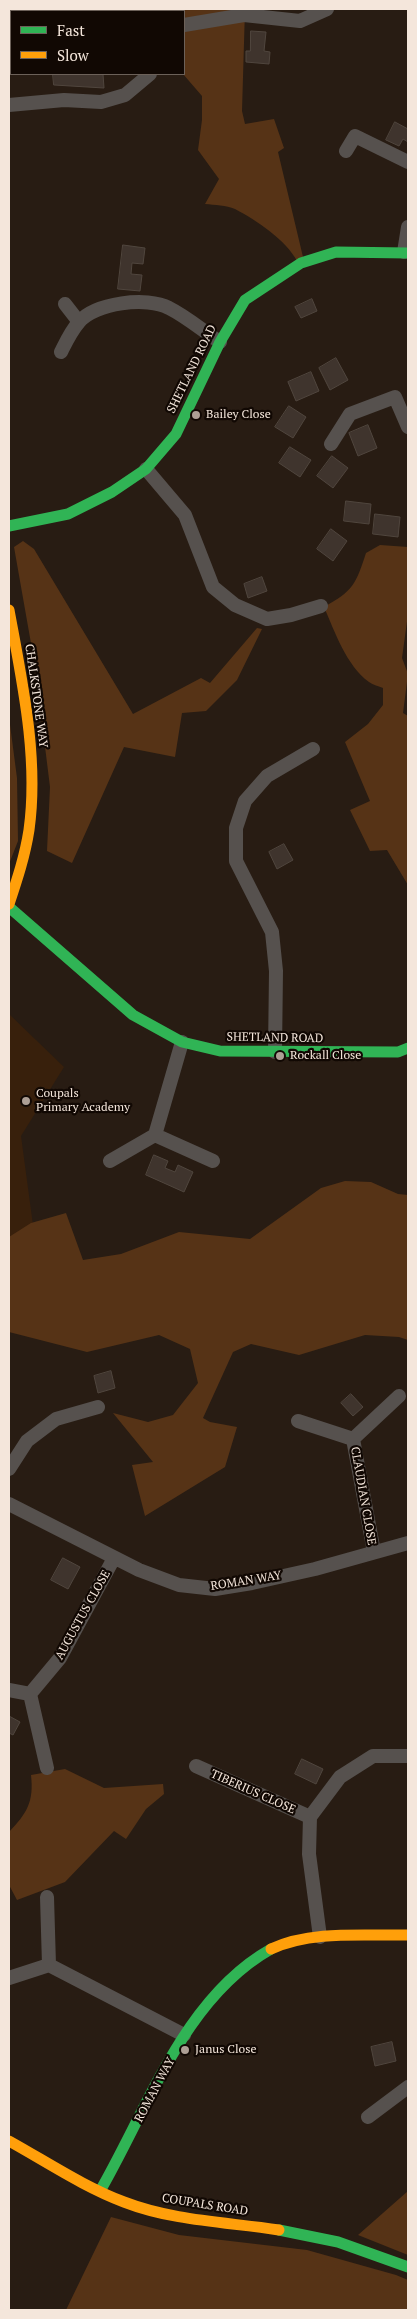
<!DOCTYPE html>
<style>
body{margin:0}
#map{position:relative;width:417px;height:2319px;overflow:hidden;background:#281c13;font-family:"PT Serif",serif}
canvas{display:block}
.frame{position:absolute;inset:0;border:10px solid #f4e6db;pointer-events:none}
.legend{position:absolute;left:10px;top:10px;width:175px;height:65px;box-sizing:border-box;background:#110803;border:1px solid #6c6159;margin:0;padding:6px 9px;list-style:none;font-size:15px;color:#f4e6db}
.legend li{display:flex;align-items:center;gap:10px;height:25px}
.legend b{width:25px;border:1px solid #6c6159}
</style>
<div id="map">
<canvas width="417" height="2319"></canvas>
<div class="frame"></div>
<ul class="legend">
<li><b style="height:6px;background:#30b455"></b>Fast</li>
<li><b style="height:6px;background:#ff9f0a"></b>Slow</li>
</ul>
</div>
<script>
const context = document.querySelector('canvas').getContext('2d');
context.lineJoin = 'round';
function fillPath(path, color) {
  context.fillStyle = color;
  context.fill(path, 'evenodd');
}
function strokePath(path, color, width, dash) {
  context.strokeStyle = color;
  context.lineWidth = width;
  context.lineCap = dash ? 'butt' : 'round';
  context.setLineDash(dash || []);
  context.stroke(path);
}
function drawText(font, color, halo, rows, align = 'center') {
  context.font = font + ' "PT Serif",serif';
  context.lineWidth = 4.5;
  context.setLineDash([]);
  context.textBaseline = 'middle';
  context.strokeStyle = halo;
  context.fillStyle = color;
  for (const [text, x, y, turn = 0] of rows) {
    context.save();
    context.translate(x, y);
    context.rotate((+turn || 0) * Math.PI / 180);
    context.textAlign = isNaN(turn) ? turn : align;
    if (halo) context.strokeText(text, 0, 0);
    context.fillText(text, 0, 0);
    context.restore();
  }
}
const built = new Path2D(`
 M9,1014l55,53 -43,69 14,104 -26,12z`);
const green = new Path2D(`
 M138,9h107l-3,102 3,13 29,-5 10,29 -6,4 25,105 -6,4c-11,-21 -41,-41 -62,-52 -9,-4 -20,-4 -30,-5l14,-25 -21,-29 4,-30v-24l-19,-22 1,-63h-45z
 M23,541l11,8 99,165 68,-36 9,5 47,-55 5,1 -25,51 -31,31 -24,2 -7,44 -51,-10 -52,116 -25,-12 3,-64 -15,-121 -21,-119z
 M380,545l28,2v67l-6,44 6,16 -5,39 5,3v169l-21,-35 -17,1 -20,-41 20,-9 -25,-59 23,-18 15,-19v-17c-4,-2 -10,-3 -14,-6 -23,-17 -34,-50 -45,-75 29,-16 32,-23 42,-54z
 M9,717l8,61 1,63 -9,23z
 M345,1181l26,1 27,12 10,1v145l-9,-3 -34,-2 -66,20 -48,-11 -18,8 -30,66 7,4 27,5 -12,40 -80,49 -13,-51 21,-3 -40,-49 35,9 25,-7 25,-32 -8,-34 -31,-14 -72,17 -78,-20v-95l22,-14 35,-10 17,47 38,-6 58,-22 71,7 71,-51z
 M65,1769l39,19 59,-4 1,10 -18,15 -20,30 -12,-8 -49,51 -48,18 -8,-15v-53c18,-19 25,-30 22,-57z
 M408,2191v64l-50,-20z
 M111,2217l68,18 128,15 89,25 12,5v30h-342z`);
const building = new Path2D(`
 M251,31l15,1 -2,19 6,1 -1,12 -23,-2v-11h4z
 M53,74h50l1,14 -50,-3z
 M395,122l13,7v13l-5,-3 -4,7 -13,-6z
 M123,245l22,3 -2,16 -11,-1 -1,11 11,1 -2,16 -22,-2z
 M312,299l5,12 -16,7 -6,-11z
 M336,358l12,22 -18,10 -11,-22z
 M311,372l8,19 -23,10 -8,-19z
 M289,406l17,11 -13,21 -18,-11z
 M368,425l9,23 -19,8 -9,-23z
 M290,447l21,13 -11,17 -21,-14z
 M332,456l16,12 -15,20 -16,-12z
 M346,501l25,3 -2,20 -25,-3z
 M375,514l25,3 -2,20 -25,-3z
 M331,529l16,12 -14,20 -16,-12z
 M262,577l5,14 -19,7 -4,-14z
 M284,844l9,16 -16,9 -8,-17z
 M154,1155l14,6 -3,7 10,4 3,-7 15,7 -9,20 -38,-17z
 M111,1371l4,17 -17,5 -4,-17z
 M351,1394l12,13 -10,9 -12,-13z
 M63,1558l17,9 -12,22 -17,-9z
 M9,1716l11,6 -7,13 -4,-2z
 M302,1759l21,10 -7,15 -21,-10z
 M392,2042l4,19 -21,5 -4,-19z`);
const street = new Path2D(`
 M147,9l5,2
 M184,25l60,-10 56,6 27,-12
 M9,105l55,-5 37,2 24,-7 25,-21
 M346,151l9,-15 53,26
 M404,252l4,-25
 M65,304l14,18
 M61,352c5,-10 10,-21 18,-30 16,-19 68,-26 90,-14 18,9 34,23 51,34
 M331,444l19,-30 45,-17 13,30
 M146,469l39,46 28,72 22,18 32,14 24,-4 30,-9
 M275,1052l1,-81 -4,-39 -36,-71v-33l9,-27 22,-25 46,-27
 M155,1135l27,-93
 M155,1135l58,26
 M110,1161l45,-26
 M298,1421l55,18 21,113
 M353,1439l46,-43
 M9,1469l18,-28 29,-22 42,-12
 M9,1504l130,66 40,15 36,4 37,-6 63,-14 93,-26
 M9,1690l21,4 30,-36 54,-100
 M30,1694l17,74
 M196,1766l114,51
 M47,1897l2,68 135,70
 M320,1937l-11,-83 1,-37 30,-40 33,-21h35
 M9,1978l40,-13
 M368,2117l40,-30`);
const fast = new Path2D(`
 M9,526l59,-12 44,-22 34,-23 30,-35 44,-92 25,-42 56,-37 35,-11 72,1
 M9,907l124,108 49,27 38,9 178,1 10,-4
 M100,2191c48,-83 84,-193 171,-242
 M279,2230l59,12 70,25`);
const slow = new Path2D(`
 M9,610c13,71 30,148 20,220 -4,26 -12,50 -20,74
 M271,1949c41,-19 93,-13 137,-14
 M9,2141c38,21 75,46 115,61 49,19 103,20 155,28`);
const markers = [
 [196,415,5,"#ad9f95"],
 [280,1056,5,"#ad9f95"],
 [26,1101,5,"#ad9f95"],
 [185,2050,5,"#ad9f95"]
];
const streetNames = [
 ["SHETLAND ROAD",192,369,-64],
 ["CHALKSTONE WAY",36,696,82],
 ["SHETLAND ROAD",275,1038,1],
 ["CLAUDIAN CLOSE",363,1496,80],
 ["ROMAN WAY",246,1581,-9],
 ["AUGUSTUS CLOSE",83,1615,-61],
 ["TIBERIUS CLOSE",253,1792,24],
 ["ROMAN WAY",155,2090,-62],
 ["COUPALS ROAD",205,2205,9]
];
const poiNames = [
 ["Bailey Close",206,415],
 ["Rockall Close",290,1056],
 ["Coupals",36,1094],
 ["Primary Academy",36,1108],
 ["Janus Close",195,2050]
];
fillPath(built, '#38200c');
fillPath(green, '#563316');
fillPath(building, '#3f342d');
strokePath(building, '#50463e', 1);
strokePath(street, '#56514e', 14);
strokePath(fast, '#30b455', 11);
strokePath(slow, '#ff9f0a', 11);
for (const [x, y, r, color] of markers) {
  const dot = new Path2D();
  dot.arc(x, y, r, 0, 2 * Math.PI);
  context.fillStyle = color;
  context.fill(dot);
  strokePath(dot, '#110803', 2);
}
drawText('12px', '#f4e6db', '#110803', streetNames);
drawText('12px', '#f4e6db', '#110803', poiNames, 'left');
</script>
